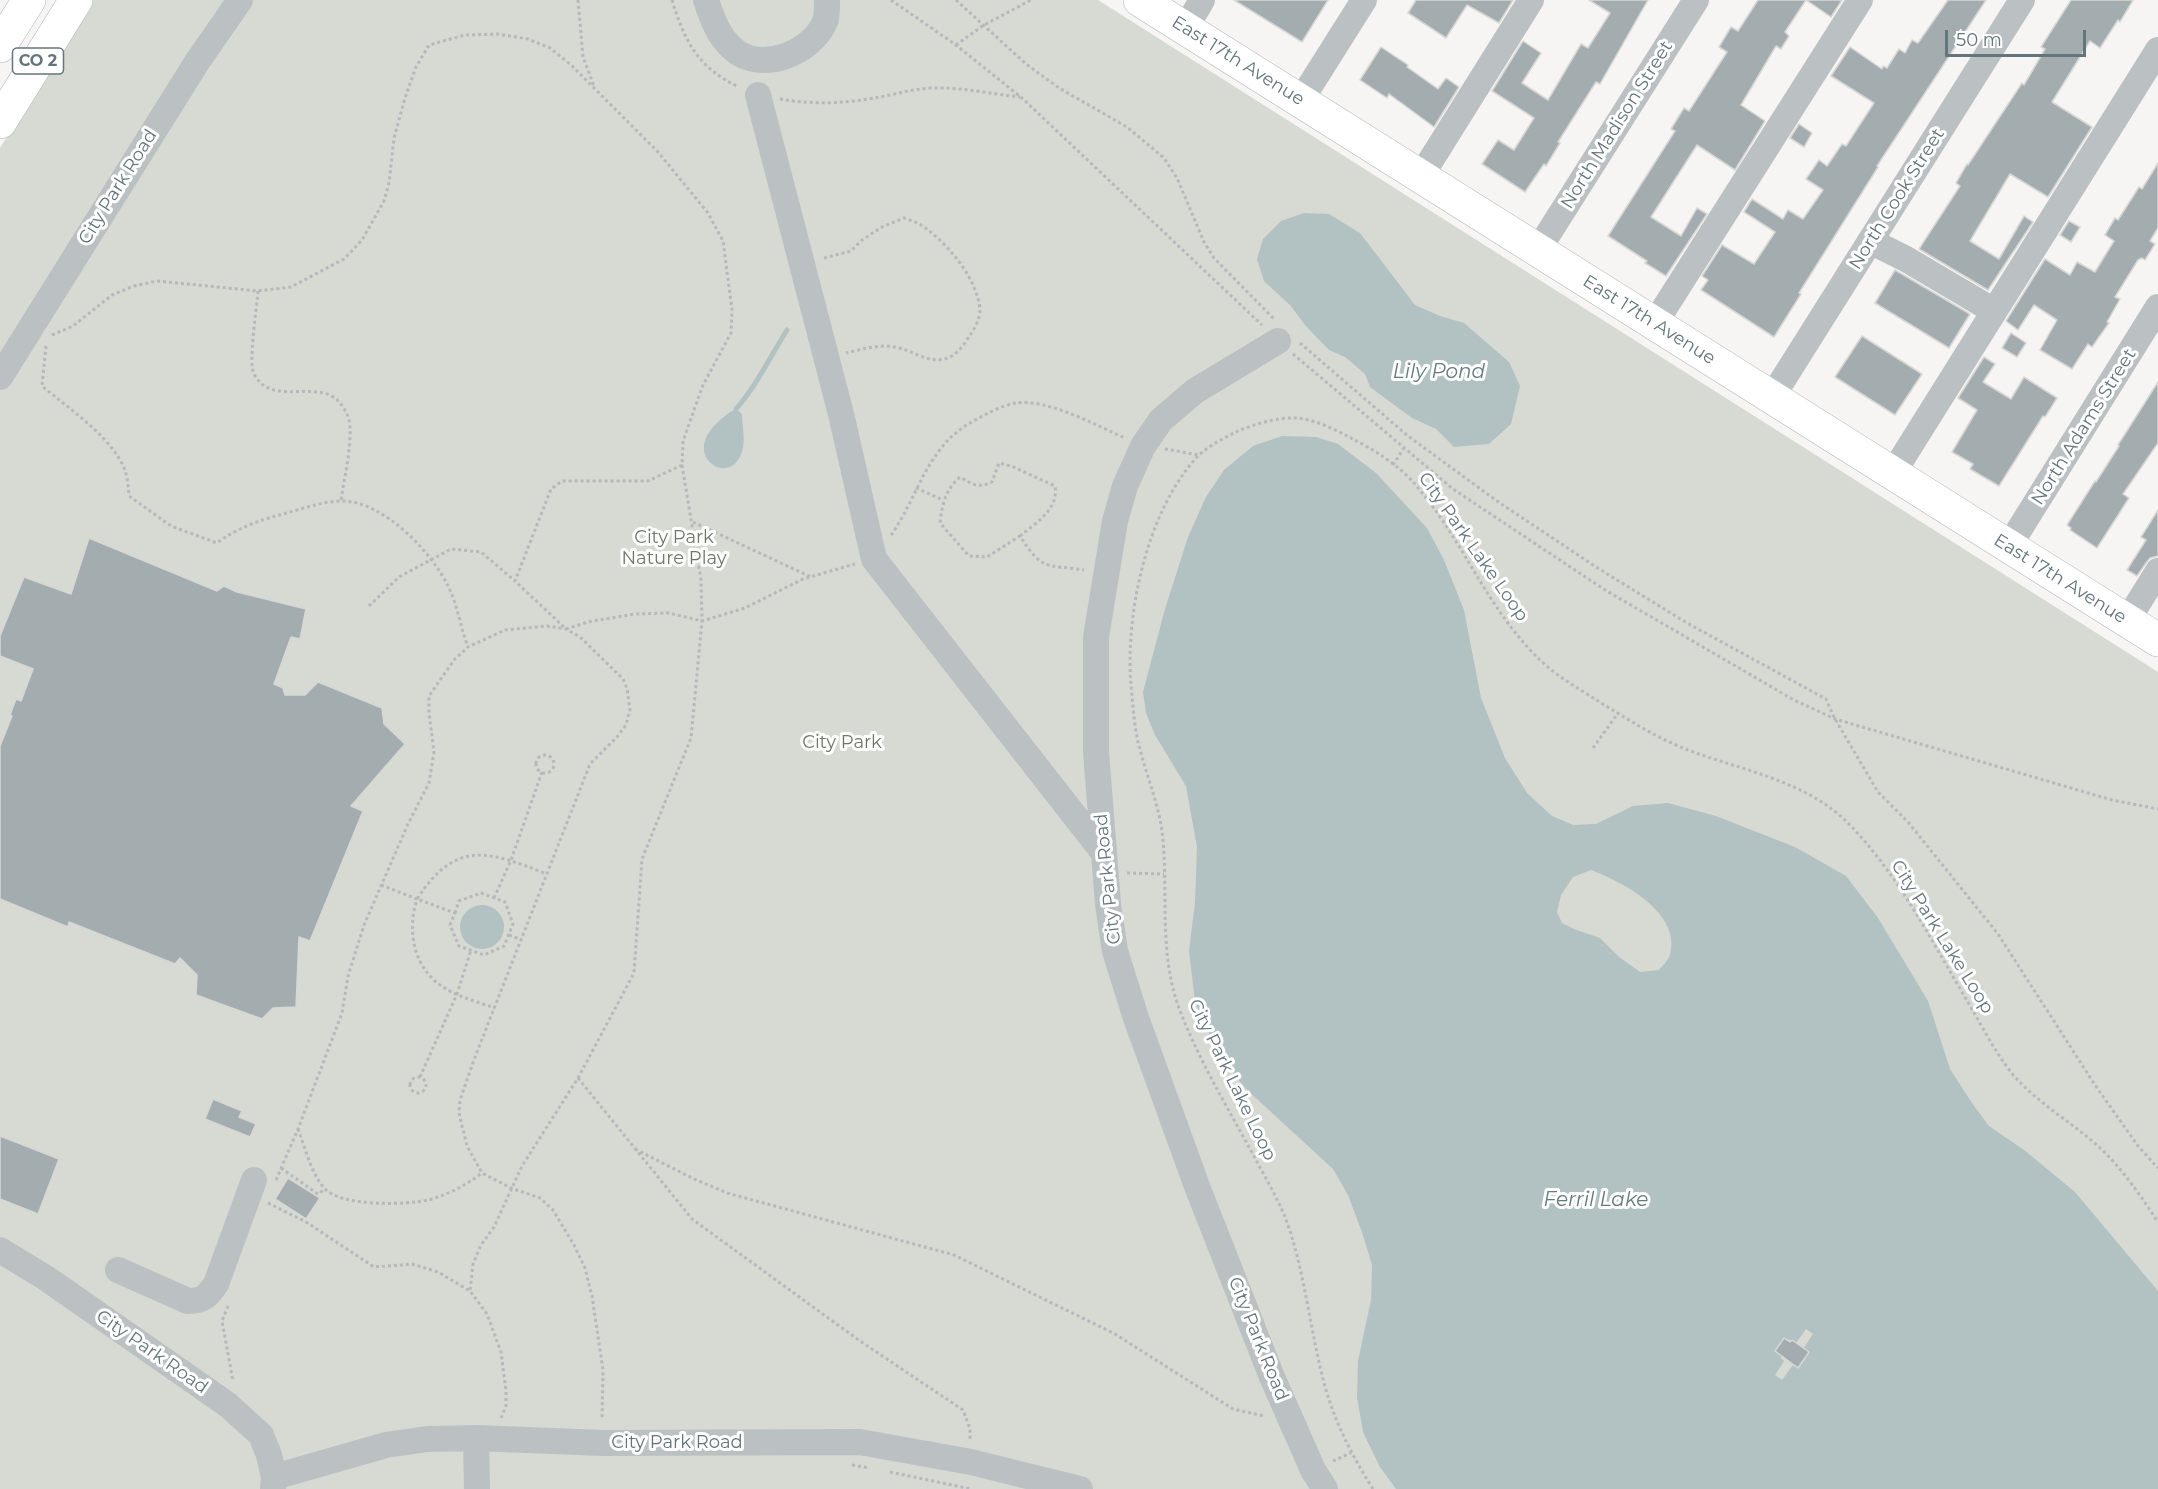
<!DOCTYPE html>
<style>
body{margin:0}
#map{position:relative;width:2158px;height:1489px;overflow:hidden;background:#f6f5f3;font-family:Montserrat,sans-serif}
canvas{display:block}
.scale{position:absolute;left:1945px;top:30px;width:141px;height:27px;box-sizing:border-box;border:3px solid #64757b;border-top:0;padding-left:8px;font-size:18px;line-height:21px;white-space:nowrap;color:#64757b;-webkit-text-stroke:4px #fff;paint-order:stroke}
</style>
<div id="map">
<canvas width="2158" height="1489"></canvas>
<div class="scale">50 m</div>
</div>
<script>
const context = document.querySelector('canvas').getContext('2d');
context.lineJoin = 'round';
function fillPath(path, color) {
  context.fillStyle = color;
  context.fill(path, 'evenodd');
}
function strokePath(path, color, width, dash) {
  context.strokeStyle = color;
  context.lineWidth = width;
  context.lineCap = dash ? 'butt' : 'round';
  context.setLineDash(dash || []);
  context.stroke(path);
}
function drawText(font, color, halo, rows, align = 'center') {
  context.font = font + ' Montserrat,sans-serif';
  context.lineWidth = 6;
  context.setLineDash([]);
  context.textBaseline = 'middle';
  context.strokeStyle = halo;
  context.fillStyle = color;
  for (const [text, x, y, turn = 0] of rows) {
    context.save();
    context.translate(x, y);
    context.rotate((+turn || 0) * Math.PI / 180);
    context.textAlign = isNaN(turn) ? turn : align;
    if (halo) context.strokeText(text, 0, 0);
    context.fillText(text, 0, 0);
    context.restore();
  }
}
const green = new Path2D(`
 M93,0h1005l1060,672v817h-2158v-1341z`);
const water = new Path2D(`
 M1304,213l25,1 31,19 55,72 25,11 24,7 45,39 11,24 -9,38 -22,20 -35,3 -18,-18 -24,-11 -42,-31 -5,-13 -20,-17 -16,-7 -24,-25 -15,-20 -26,-24 -7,-22 6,-20 18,-18z
 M736,409l6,5c0,11 3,23 1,33 -8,44 -64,11 -26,-24 6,-6 12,-11 19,-14z
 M1282,436l34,1 22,7 38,29 51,55 17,32 20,50 17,88 24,60 22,35 25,23 21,9 23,-1 37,-18 35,-3 48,13 79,31 51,29 32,42 50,83 22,68 22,34 17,23 35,24 51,42 83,99v198h-762l-16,-22 -17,-35 -6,-35 1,-36 13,-61 1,-35 -10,-33 -14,-37 -15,-26 -88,-81 -27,-34 -23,-52 -6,-52 6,-47 2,-56 -11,-61 -31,-51 -9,-22 -3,-21 22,-83 23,-72 18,-40 18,-27 29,-24zM1591,870c32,12 91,43 79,85 -2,6 -8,11 -11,15l-19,2 -21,-15 -19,-19 -26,-9 -12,-6 -5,-11 4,-17 12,-18zM1806,1329l7,5 -9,14 5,4 -11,16 -5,-3 -11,15 -7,-5 9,-14 -3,-3 3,-20 12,5z
 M460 927a22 22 0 1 1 44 0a22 22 0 1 1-44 0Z`);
const stream = new Path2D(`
 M736,409c21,-24 34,-52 51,-79`);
const building = new Path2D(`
 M1234,0h94l-26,42z
 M1416,0h97l-14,23 -32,-18 -21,33 -38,-25z
 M1589,0h59l-48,84 -4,-2 -38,60 2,1 -14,23 -2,-2 -19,28 -43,-28 16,-24 16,10 20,-32 -42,-27 31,-50 18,12 -19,30 26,17 33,-56 7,4 22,-35z
 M1758,0h84l-11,17 -25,-17 -21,32 4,4 -8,13 -5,-3 -35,59 24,16 -30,49 -38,-25 -46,72 30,19 16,-28 10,6 -41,62 -21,-13 2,-2 -39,-25 67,-105 -4,-2 13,-21 5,3 38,-59 -8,-5 12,-20 7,4z
 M1948,0h38l-109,166 1,1 -79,126 2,1 -27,43 -73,-47 7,-10 -6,-4 20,-31 32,19 21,-32 -31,-20 8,-13 31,20 5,-9 15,9 20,-29 -17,-11 13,-19 8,6 15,-22 4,2 28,-43 -43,-27 19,-29 32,22 1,-3 4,2 12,-19 6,4 7,-13 6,3z
 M2071,0h62l-13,22 -2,-2 -18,28 -10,-7 -38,61 40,25 -44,70 -38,-23 -40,67 29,18 25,-43 9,6 -45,68 -69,-41 41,-63 -4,-3 11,-19 1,1 54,-82 2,2 21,-36 -4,-2z
 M1381,47l27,18 -1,2 31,22 8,-11 13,9 -25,40 -45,-33 -2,4 -27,-18z
 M1799,124l13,9 -8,14 -14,-9z
 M2158,163v65l-8,13 5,3 -10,16 -3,-2 -4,2 -23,37 5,2 -13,23 2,1 -17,24 -4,-3 -16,25 -32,-19 17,-30 -23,-15 -16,25 -12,-9 39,-62 25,16 7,-13 18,10 19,-31 -9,-6 10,-17 3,2 21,-33 3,2z
 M2069,221l11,6 -9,15 -11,-7z
 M1895,270l75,44 -21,34 -74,-45z
 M2011,333l15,10 -9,14 -15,-9z
 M1862,336l60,38 -27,41 -60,-38z
 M1984,357l11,7 -12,18 28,17 13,-22 33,21 -12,19 -2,-1 -44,70 -29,-17 3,-5 -21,-12 25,-42 -19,-12z
 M2158,382v61l-35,51 6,4 -32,50 -27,-18 1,-2 -4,-3 28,-44 1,1 23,-36 -1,-1z
 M2158,510v46l-8,2 -4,5 -9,13 -10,-6 19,-30 -5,-3z
 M89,538l128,53 7,-5 13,6 69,17 -6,30 -9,-2 -17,47 9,4 2,7h20l13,-13 64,26 2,16 21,20 -54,62 12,5 -53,130 -11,-4 -3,70 -23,1 -11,11 -66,-24 1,-20 -17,-17 -5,6 -106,-42 -1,5 -68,-28v-153l12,-30 -2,-1 6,-16 5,2 12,-32 -33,-13v-20l24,-59 47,17z
 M213,1099l29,12 -3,6 17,7 -6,13 -45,-18z
 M0,1136l59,23 -21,55 -38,-15z
 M288,1178l32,20 -14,21 -31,-20z
 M1784,1338l6,4 2,-2 17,12 -11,16 -23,-17z`);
const path = new Path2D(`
 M578,0l5,57 11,29
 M672,0c13,42 26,68 67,87
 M891,0l65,45 66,53 240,227
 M956,0l70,64 33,24 68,39 37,31 13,20 27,64 10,16 61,62
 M956,45l28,-20 47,-25
 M780,99c28,5 60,5 88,0 22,-3 42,-10 64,-11 29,-1 59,6 88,9
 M824,258l27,-7 11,-11 20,-13 22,-9c6,2 12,4 17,7 25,16 57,54 59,85 0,8 -5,19 -10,25 -5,8 -12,19 -22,23 -19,7 -35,-8 -53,-11 -16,-3 -33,2 -49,6
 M258,291c-1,16 -10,72 -4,83 19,36 69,0 89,33 4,6 7,13 7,21 1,24 -6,50 -9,73
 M52,335l21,-9 39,-31 22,-9 23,-5 101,10 33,-4 53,-28 18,-19 22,-39 5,-18 5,-45 11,-40 11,-31 13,-22 36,-10 33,-1 30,5 22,9 21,17 87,87 50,61 15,28 9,69 -1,23 -28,52 -20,56 -1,24 19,115 1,41 -11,117 -49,121 -8,114 -56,105 -56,88 -28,61 -13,18 -8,19 -3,27
 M1300,343l108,93 89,65 99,66 91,56 139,76 9,20 43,73 30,30 90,112 97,151 43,61 20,22
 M46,346l-4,40c25,21 61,45 78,74 7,11 8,23 9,36l42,30 46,17c20,-15 43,-23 66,-29 19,-5 39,-13 59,-13 41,0 89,50 106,85 10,19 12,41 20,61
 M1293,354l160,135 152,101 189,110 41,19 277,81 46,9
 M1165,449l34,6
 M682,465l-34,16h-86l-11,8 -36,92 51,48 22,-7 46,-8 35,-1 33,8 43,-13 58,-29 52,-15
 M1393,465l11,-17
 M916,488l27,12
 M693,522l118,55
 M891,535c19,-26 28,-58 48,-84 10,-14 23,-24 38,-32 11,-6 26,-14 39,-16 33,-4 79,22 109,35
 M1020,536c16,-13 39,-27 35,-50l-44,-20 -12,-3 -7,19c-14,7 -20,2 -32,-5 -15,13 -18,28 -20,46l29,33 18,1 33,-21c23,36 26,28 64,34
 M369,606l30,-29 52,-28 30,3 34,29
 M1593,748l25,-35
 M536 764a9 9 0 1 1 18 0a9 9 0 1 1-18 0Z
 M1127,873l37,1
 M381,885l36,14c-10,31 -4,69 26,88 15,10 35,15 52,21
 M494,898l17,-38 31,-88
 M455,913l4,-12 22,-8 24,9 8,22 -9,22 -20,9 -25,-9 -9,-21 5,-12 -38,-14c39,-60 71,-48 130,-25
 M509,935l13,5
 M410 1085a8 8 0 1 1 16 0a8 8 0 1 1-16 0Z
 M420,1077l37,-83 14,-44
 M578,1078l114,141 168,122 103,69 7,19v11
 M298,1129c7,18 13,44 26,59 16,19 82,17 104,12 20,-5 38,-15 54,-27
 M635,1149l57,29 35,15 227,62 161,79 118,75 31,7
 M281,1168l37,26 7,-5
 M276,1180l22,-51 44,-116 6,-37 16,-51 44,-101 21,-41 5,-31 -5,-39v-17l25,-36 14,-13 37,-17 42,-4 19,3 14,8 43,42 4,9 3,22 -4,15 -9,12 -27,27 -115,293 -15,43 -1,13 8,33 15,27 29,15 29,10 13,12 21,35 11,23 7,28 11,74 -1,50
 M268,1203l38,19 68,45 38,-3 26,8 32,19 17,23 14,38 5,39v15l-5,12
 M228,1306l-6,15 11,60
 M1333,1461l18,-8
 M852,1465l17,3
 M890,1472l81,17
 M1373,1489c-22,-35 -40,-70 -50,-110 -13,-51 -18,-104 -35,-154 -8,-23 -21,-44 -32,-65 -27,-50 -57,-99 -77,-152 -20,-54 -11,-112 -16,-168 -3,-33 -16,-63 -24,-94 -5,-20 -6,-41 -8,-61 -6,-71 16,-174 66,-228 11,-11 27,-19 41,-26 17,-7 40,-14 59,-13 20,2 39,12 56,21 21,11 44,25 59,42 49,54 74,127 127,178 17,17 39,29 59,42 28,17 55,35 85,47 55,22 121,31 165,75 51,52 84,119 121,181 14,24 27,50 45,72 24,27 57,46 84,70 24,22 42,49 60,76`);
const minor = new Path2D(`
 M706,0c6,18 12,36 27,49 28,25 81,4 93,-30 1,-6 1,-13 1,-19
 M1186,27l16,-27
 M758,95l83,319 33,145 229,293
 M1301,100l63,-100
 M1421,176l110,-176
 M1870,241l36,18 88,52
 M1538,250l158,-250
 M1655,323l205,-323
 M1278,341l-83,50 -34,29 -18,26 -18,40 -10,35 -19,116v115l12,152 7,47 21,67 62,171 74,188 41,93 12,19
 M0,377l197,-315 43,-62
 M1772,397l250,-397
 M1893,473l265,-423
 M2009,546l149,-239
 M2127,621l31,-50
 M0,1250l46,28 182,127 33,30 8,20 5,22 -1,12
 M118,1270l70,31c15,0 20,-5 28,-17l38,-104
 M476,1438l1,51
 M274,1477l112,-32 41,-6 49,-1 127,5 257,-1 111,20 109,27`);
const major = new Path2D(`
 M1140,0l1018,640
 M0,46l29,-46
 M0,122l76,-122`);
const shields = [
 [38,61,51]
];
const shieldNames = [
 ["CO 2",38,61]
];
const streetNames = [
 ["East 17th Avenue",1238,61,32],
 ["North Madison Street",1617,125,-58],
 ["City Park Road",118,187,-58],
 ["North Cook Street",1897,199,-58],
 ["East 17th Avenue",1649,320,32],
 ["North Adams Street",2084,427,-58],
 ["City Park Lake Loop",1473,547,55],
 ["East 17th Avenue",2060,579,32],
 ["City Park Road",1108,879,-96],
 ["City Park Lake Loop",1942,937,58],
 ["City Park Lake Loop",1232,1080,64],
 ["City Park Road",1258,1339,68],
 ["City Park Road",152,1352,35],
 ["City Park Road",677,1443]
];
const parkNames = [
 ["City Park",674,538],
 ["Nature Play",674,559],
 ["City Park",842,743]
];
const waterNames = [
 ["Lily Pond",1439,372],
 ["Ferril Lake",1596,1200]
];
fillPath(green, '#d6dad2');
fillPath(water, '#b2c1c2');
strokePath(stream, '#b2c1c2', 5);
fillPath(building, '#a3acaf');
strokePath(building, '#d7d7d5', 1.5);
strokePath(major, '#afb4b7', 34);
strokePath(path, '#b5b9bb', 3, [3, 3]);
strokePath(minor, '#bbc0c2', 26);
strokePath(major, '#fff', 33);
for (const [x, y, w] of shields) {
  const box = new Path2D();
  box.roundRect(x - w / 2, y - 13, w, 26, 4.5);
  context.fillStyle = '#fff';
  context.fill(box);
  strokePath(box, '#64757b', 1.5);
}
drawText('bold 16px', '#64757b', null, shieldNames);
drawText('18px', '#64757b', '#fff', streetNames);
drawText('18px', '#6d7966', '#fff', parkNames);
drawText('italic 20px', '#637b7d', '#fff', waterNames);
</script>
